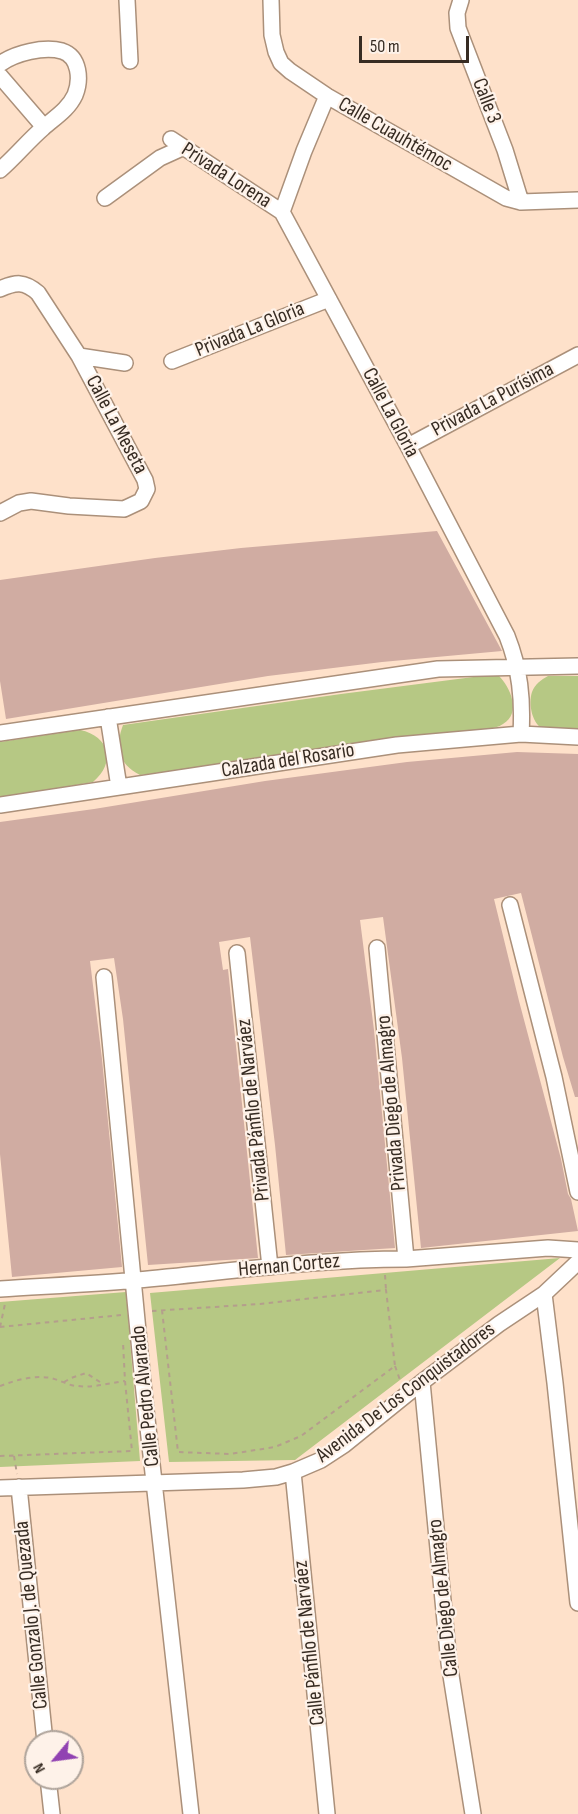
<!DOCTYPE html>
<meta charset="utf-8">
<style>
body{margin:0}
#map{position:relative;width:578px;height:1814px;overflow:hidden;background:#fee1ca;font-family:"Sofia Sans Condensed",sans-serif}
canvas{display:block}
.north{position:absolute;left:24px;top:1730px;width:60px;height:60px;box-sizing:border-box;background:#fef2e9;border:2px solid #aea39a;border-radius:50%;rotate:241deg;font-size:16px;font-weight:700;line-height:24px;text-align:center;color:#372c23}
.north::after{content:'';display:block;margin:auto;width:21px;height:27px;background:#9142b2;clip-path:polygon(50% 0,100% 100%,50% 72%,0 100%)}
.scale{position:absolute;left:359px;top:36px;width:110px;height:27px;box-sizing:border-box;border:3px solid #372c23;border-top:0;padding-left:8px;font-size:18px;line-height:21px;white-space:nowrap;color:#372c23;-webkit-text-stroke:4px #fef2e9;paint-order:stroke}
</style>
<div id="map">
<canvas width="578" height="1814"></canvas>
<div class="north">N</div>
<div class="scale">50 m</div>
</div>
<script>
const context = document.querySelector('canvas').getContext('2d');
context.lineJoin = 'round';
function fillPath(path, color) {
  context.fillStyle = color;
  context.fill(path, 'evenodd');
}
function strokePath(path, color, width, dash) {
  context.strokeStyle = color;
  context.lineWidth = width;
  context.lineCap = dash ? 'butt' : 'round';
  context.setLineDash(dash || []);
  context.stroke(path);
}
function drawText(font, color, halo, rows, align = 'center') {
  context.font = font + ' "Sofia Sans Condensed",sans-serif';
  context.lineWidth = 4.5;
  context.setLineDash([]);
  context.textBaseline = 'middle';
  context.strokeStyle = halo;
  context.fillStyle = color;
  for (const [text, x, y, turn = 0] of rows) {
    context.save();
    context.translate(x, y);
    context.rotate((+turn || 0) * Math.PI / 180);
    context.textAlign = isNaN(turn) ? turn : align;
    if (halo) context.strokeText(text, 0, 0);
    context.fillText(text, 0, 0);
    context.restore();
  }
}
const green = new Path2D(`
 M489,675l10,1c11,11 23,37 4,48 -4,3 -10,4 -15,5l-348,46c-22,-11 -25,-29 -17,-50l218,-31z
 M548,676h30v54c-8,0 -26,2 -33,0 -13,-5 -17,-26 -13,-38 3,-8 9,-12 16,-16z
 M80,730c30,6 36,33 13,52l-93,16v-56z
 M560,1258l-265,202 -126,2 -19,-169z
 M126,1292l14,169 -140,6v-165z`);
const building = new Path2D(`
 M437,531l65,120 -120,11 -114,14 -262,43 -6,-38v-101l155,-22 86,-10z
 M517,752l61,2v343h-3l-12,-40 -42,-164 -27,6 25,102 42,158 7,35 3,5 7,32 -157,17 -19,-190 -19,-141 -23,3 14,110 21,218 -109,7 -11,-110 -25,-208 -31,5 4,28 5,-1 30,289 -110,7 -25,-246 -9,-61 -24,3 12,98 20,208 -110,10 -12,-123v-332l94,-13 171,-28 142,-19z`);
const path = new Path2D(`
 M385,1275l1,15
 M152,1311l108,-7 126,-14 9,76 -94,70 -26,11 -45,7 -52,-2 -16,-142
 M0,1327l122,-12
 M0,1327l5,-23
 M395,1366l5,14
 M64,1382l7,-4 15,-5 17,11
 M0,1386c16,-6 33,-11 51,-8 9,2 18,8 27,8 16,2 31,-3 47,-5
 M0,1456l132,-5 -7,-70 -2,-39
 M14,1456l3,18`);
const minor = new Path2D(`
 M127,0l3,61
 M271,0l1,35 4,17 5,11 9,8 37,25 179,102 15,4 57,-2
 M461,0l-4,13 1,15 47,122 16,52
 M0,64c15,-11 44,-18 62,-13 18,6 19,29 13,44 -7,15 -21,23 -32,33 -15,13 -28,29 -43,42
 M0,76l44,51
 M327,96l-23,55 -22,61 126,234 99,190c13,33 16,63 14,98
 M171,139l111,73
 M105,198l55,-40 22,-10
 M0,289c16,-7 24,-8 38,4l41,63 66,124 2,9 -6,12 -17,8 -55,-3 -38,-5 -12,2 -19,10
 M79,356l46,7
 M172,361l157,-62
 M408,446l170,-91
 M108,717l11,70
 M0,733l438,-64 140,-3
 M0,805l397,-60 124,-11 57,3
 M510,905l44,172 24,115
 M377,948l29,311
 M237,953l33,314
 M104,977l39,406 48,431
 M0,1289c46,-3 92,-5 137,-9 89,-8 180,-21 269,-21l142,-11 30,2
 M544,1294l11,89 23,220
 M422,1382l27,281 24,151
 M293,1472l34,342
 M19,1487l26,255
 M0,1488l243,-8 33,-3 17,-5 28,-12 23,-15 78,-63 77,-58 45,-30 34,-32
 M48,1778l4,36`);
const streetNames = [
 ["Calle 3",486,101,69],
 ["Calle Cuauhtémoc",395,135,30],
 ["Privada Lorena",226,176,33],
 ["Privada La Gloria",250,330,-22],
 ["Privada La Purísima",493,400,-28],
 ["Calle La Gloria",390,413,62],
 ["Calle La Meseta",116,425,62],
 ["Calzada del Rosario",288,761,-9],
 ["Privada Diego de Almagro",392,1103,-95],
 ["Privada Pánfilo de Narváez",254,1110,-96],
 ["Hernan Cortez",289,1266,-5],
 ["Avenida De Los Conquistadores",406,1393,-37],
 ["Calle Pedro Alvarado",146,1396,-96],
 ["Calle Diego de Almagro",444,1598,-96],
 ["Calle Gonzalo J. de Quezada",32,1615,-96],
 ["Calle Pánfilo de Narváez",310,1643,-96]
];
fillPath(green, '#b6c884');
fillPath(building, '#d0aca2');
strokePath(minor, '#ab907a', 18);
strokePath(path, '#b49e8c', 2, [4.5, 4.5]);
strokePath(minor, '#fff', 15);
drawText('21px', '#372c23', '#fef2e9', streetNames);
</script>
